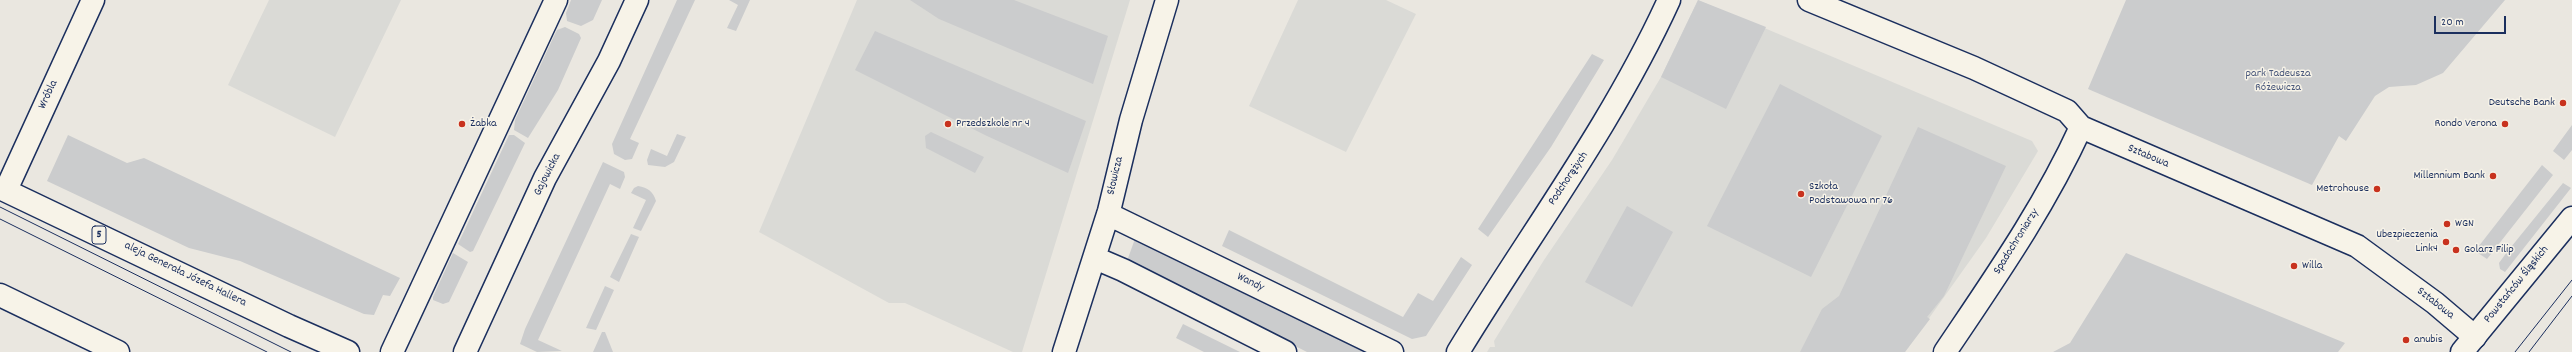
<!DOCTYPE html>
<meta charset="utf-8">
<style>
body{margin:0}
#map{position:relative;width:2572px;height:352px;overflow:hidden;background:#eae7e0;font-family:Dekko,sans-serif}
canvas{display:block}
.scale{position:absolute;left:2434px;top:16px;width:72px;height:18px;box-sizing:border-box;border:2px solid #1b2f5e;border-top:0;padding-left:5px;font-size:12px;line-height:14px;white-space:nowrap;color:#1b2f5e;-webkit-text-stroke:3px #f7f3e8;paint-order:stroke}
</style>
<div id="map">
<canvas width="2572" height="352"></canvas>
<div class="scale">20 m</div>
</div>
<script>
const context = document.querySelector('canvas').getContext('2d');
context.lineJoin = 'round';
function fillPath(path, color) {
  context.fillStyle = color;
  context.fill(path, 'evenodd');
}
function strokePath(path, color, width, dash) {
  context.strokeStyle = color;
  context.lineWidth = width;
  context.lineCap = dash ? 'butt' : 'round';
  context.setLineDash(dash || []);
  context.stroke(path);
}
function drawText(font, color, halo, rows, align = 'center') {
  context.font = font + ' Dekko,sans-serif';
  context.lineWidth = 3;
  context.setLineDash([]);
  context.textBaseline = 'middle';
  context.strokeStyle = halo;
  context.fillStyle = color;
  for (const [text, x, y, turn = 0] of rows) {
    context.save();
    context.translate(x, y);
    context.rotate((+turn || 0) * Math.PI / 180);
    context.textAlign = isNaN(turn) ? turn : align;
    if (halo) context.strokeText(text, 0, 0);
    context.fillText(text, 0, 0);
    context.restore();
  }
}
const built = new Path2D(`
 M269,0h132l-66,137 -107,-52z
 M857,0h273l-108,352h-9l-108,-49h-16l-130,-71z
 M1298,0h88l30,14 -70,138 -97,-46z
 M1698,0l334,141 6,10 -52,87 -81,114h-418l3,-5h5l-1,-6 50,-81 68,-100 49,-83z`);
const green = new Path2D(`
 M571,0h31l-9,20 -12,6 -14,-5 -1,-8z
 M677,0h18l-65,139 9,4 -7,16 -7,1 -11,-6 -2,-10z
 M729,0h21l-14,31 -9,-3 11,-23z
 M910,0h104l94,36 -15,48 -154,-65z
 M1698,0l68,27 -40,82 -65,-32z
 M2126,0h379l-62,73 -27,12 -27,2 -14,9 -29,45 -7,-5 -27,49 -224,-96z
 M565,27l14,7 2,4 -23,52 -30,48 -14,-8 1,-10 39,-84 3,-6z
 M875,31l211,90 -18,52 -81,-37 -132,-66z
 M1592,54l12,6 -53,87 -63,90 -10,-8z
 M1780,84l102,52 -71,141 -104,-51z
 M2572,125v25l-8,10 -11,-9z
 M1918,127l88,39 -62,130 -17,21 3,2 -25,33h-105l22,-43 17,-13z
 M931,132l53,25 -9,16 -49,-25 -1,-12z
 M677,134l9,3 -12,25 -9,5 -17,-2 -1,-5 4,-11 16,7z
 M68,135l59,28 17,-5 256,120 -10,18 -7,-1 -9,20 -10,-1 -124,-53 -51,-13 -142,-67z
 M509,135h5l11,8 -52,108 -3,1 -12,-8z
 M603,162l21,10 1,5 -5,12 -10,-5 -72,156 24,11 -25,1 -17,-8 5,-15z
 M2542,165l11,10 -66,84 -12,-8z
 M2563,183l8,5 -66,84 -5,-3 -1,-6 8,-11z
 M638,186c10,2 15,5 18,15l-15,30 -8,-3 13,-28 -15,-7 3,-5z
 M1627,206l46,26 -41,75 -47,-25z
 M1229,230l174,87 15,-24 15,8 28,-44 11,8 -46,71 -14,3 -190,-93z
 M631,234l8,3 -20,45 -9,-5z
 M1136,236l235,116h-64l-180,-91z
 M453,253l15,9 -19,40 -6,2 -10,-4v-3z
 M2126,253l219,90 -7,9h-285l17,-9z
 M605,286l9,4 -18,40 -10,-2z
 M1183,324l57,28h-36l-28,-14z
 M602,332h3l8,20h-20z`);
const minor = new Path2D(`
 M1809,0l165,68 93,43 14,16 276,119 78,57 40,34
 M6,190l87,-190
 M1108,214l284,138
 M1095,258l28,12 162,82
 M392,352l164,-352
 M1064,352l45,-141 22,-91 36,-120
 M1458,352c71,-117 154,-227 211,-352
 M1945,352c49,-73 99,-144 136,-225`);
const tertiary = new Path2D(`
 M465,352l80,-174 64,-117 28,-61`);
const secondary = new Path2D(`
 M2462,352l110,-134`);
const primary = new Path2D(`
 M0,188l289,138 59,26
 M0,295l118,57`);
const tram = new Path2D(`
 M0,207l291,145
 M0,219l267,133
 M2515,352l57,-72
 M2529,352l43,-56`);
const markers = [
 [2563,103,4,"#c8321e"],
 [462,124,4,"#c8321e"],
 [948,124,4,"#c8321e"],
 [2505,124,4,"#c8321e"],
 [2493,176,4,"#c8321e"],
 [2377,189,4,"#c8321e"],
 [1801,194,4,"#c8321e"],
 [2447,224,4,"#c8321e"],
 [2446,242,4,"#c8321e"],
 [2456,250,4,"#c8321e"],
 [2294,266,4,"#c8321e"],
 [2406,340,4,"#c8321e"]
];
const shields = [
 [99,235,14]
];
const shieldNames = [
 ["5",99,235]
];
const parkNames = [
 ["park Tadeusza",2278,74],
 ["Różewicza",2278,88]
];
const streetNames = [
 ["Wróbla",49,95,-65],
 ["Sztabowa",2148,157,23],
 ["Gajowicka",548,175,-63],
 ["Słowicza",1116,176,-77],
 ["Podchorążych",1569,179,-56],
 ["Spadochroniarzy",2017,242,-58],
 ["aleja Generała Józefa Hallera",185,275,26],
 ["Wandy",1250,283,26],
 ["Powstańców Śląskich",2517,285,-51],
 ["Sztabowa",2435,304,38]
];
const poiNames = [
 ["Deutsche Bank",2555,103,"right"],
 ["Żabka",470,124],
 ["Przedszkole nr 4",956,124],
 ["Rondo Verona",2497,124,"right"],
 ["Millennium Bank",2485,176,"right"],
 ["Szkoła",1809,187],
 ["Podstawowa nr 76",1809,201],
 ["Metrohouse",2369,189,"right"],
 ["WGN",2455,224],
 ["Ubezpieczenia",2438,235,"right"],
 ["Link4",2438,249,"right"],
 ["Golarz Filip",2464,250],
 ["Willa",2302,266],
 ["anubis",2414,340]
];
fillPath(built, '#dadad6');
fillPath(green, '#cbcccd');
strokePath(minor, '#1b2f5e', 25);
strokePath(tertiary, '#1b2f5e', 25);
strokePath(secondary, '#1b2f5e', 25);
strokePath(primary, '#1b2f5e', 25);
strokePath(minor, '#f7f3e8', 22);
strokePath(tertiary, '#f7f3e8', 22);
strokePath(secondary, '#f7f3e8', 22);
strokePath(primary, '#f7f3e8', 22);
strokePath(tram, '#1b2f5e', 1);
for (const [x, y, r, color] of markers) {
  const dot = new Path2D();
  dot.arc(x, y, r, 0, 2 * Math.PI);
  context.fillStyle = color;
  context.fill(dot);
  strokePath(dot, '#f7f3e8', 1.5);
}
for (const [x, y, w] of shields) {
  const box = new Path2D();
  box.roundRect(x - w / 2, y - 9, w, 18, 3);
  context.fillStyle = '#f7f3e8';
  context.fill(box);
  strokePath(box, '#1b2f5e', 1);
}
drawText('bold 11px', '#1b2f5e', null, shieldNames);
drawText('12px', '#47567a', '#f7f3e8', parkNames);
drawText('12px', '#1b2f5e', '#f7f3e8', streetNames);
drawText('12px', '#1b2f5e', '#f7f3e8', poiNames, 'left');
</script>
